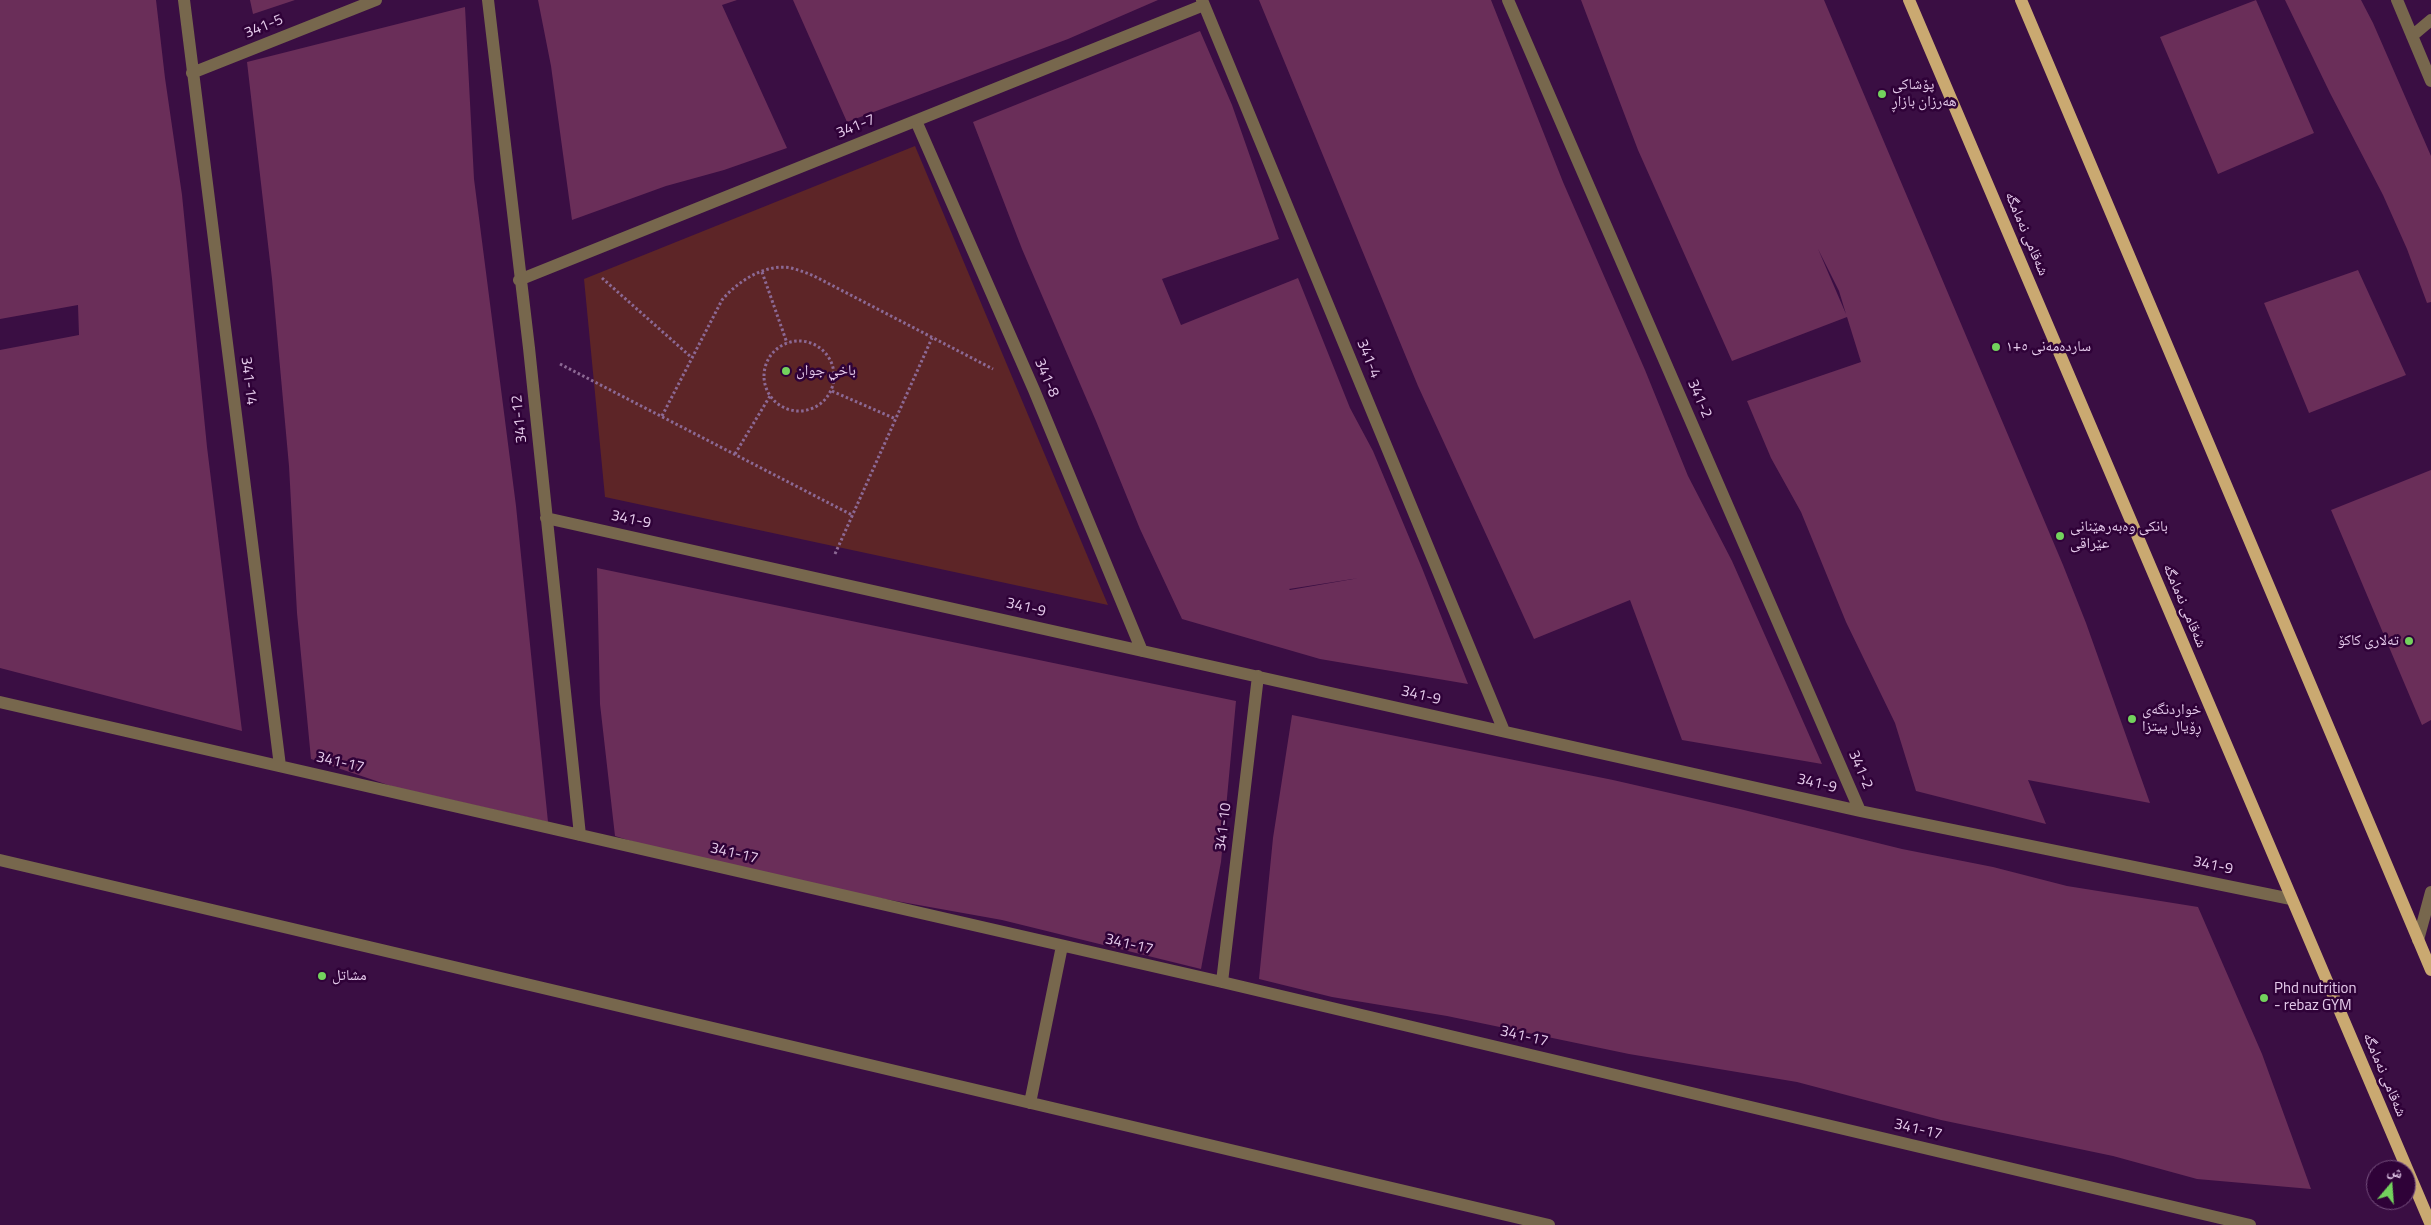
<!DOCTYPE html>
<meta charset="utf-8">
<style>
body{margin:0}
#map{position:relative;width:2431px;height:1225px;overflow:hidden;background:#3a0e43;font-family:"Titillium Web","Noto Naskh Arabic",sans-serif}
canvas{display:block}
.north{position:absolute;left:2366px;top:1160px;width:50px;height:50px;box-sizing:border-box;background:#2f0238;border:1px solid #785280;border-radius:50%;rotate:18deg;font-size:14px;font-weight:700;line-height:20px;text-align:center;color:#e5cbeb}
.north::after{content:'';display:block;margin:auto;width:18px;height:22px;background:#73d25d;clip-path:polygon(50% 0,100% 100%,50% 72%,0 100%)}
</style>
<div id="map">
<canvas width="2431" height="1225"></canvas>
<div class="north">ش</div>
</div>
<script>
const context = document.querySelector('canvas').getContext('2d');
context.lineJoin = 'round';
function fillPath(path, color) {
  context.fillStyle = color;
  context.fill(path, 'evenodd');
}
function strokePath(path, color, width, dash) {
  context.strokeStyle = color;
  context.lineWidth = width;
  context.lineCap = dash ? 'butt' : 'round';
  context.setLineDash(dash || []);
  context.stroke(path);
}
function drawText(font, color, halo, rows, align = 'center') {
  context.font = font + ' "Titillium Web","Noto Naskh Arabic",sans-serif';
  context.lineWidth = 5;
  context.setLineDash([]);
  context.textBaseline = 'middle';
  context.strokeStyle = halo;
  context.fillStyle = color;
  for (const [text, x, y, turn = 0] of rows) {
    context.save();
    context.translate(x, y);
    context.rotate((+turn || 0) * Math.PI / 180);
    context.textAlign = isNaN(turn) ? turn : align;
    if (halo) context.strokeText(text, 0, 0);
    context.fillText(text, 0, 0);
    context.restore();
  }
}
const green = new Path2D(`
 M915,146l193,459 -503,-108 -21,-218z`);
const building = new Path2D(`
 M0,0h156l9,78 17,117 25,252 35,284 -242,-63v-318l79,-15 -1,-30 -78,14z
 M250,0h45l-42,14z
 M538,0h199l-15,5 65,143 -63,22 -58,16 -94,34 -21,-154z
 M793,0h365l-90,39 -221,83z
 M1259,0h232l72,182 82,188 43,106 44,85 90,203 -140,-24 -52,-140 -96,39 -116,-253z
 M1581,0h243l239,565 23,58 64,180 -122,-23 18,44 -130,-33 -21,-68 -49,-101 -45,-110 -30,-54 -24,-57 114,-39 -14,-45 -115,44 -94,-211zM1818,249l21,42 7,23z
 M2256,0l58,133 -96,41 -58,-137z
 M2285,0h76l12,23 58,133v146l-4,1 -20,-54 -24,-54 -53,-102z
 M465,7l9,172 42,327 32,316 -154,-35 -83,-28 -14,-146 -8,-147 -17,-187 -25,-217z
 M1200,31l32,74 47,134 -117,40 19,46 117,-47 52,130 23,43 49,117 46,116 -148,-25 -138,-40 -42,-90 -44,-108 -74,-172 -49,-127zM1359,578l-69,12 -1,-1z
 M2358,270l48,105 -97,38 -45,-110z
 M2431,470v250l-9,5 -91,-215z
 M597,568l639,133 -15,161 -20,107 -199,-49 -173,-31 -169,-39 -45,-14 -15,-132z
 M1292,715l321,65 127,29 162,40 91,18 74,19 131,21 64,147 49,135 -114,-10 -84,-23 -172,-36 -144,-38 -168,-28 -182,-38 -115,-19 -73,-18 14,-141z`);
const path = new Path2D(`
 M762,272l25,71
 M602,278l89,79
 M764 376a35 35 0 1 1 70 0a35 35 0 1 1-70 0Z
 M560,364l292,151
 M832,391l64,28
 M662,416l60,-116c15,-18 43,-37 69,-32 8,2 16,5 23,8l179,93
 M735,454l35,-58
 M835,554l97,-216`);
const minor = new Path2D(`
 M184,0l96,766
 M488,0l41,348 51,487
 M1202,0l302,731
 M1508,0l352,811
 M2397,0l34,81
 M2412,36l19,-16
 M192,73l184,-73
 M916,121l118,269 108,261
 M519,280l685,-275
 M546,518l1314,293 431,88
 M0,702l1222,280 1028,243
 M0,860l1549,365
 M2418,940l13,-48
 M1222,982l36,-306
 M1030,1103l32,-157`);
const major = new Path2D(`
 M1909,0l522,1225
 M2021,0l410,970`);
const markers = [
 [1882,94,5,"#73d25d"],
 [1996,347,5,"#73d25d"],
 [786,371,5,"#73d25d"],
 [2060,536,5,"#73d25d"],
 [2409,641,5,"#73d25d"],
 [2132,719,5,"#73d25d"],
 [322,976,5,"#73d25d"],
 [2264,998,5,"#73d25d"]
];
const streetNames = [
 ["341-5",264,27,-22],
 ["341-7",856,127,-22],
 ["شەقامی نەمامگە",2026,234,67],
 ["341-4",1368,359,68],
 ["341-8",1046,378,67],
 ["341-14",248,381,83],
 ["341-2",1699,399,67],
 ["341-12",520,419,-96],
 ["341-9",631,520,12],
 ["شەقامی نەمامگە",2184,606,67],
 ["341-9",1026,608,13],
 ["341-9",1421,696,13],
 ["341-17",340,763,13],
 ["341-2",1860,770,67],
 ["341-9",1817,784,13],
 ["341-10",1224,827,-83],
 ["341-17",734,854,13],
 ["341-9",2213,866,12],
 ["341-17",1129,945,13],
 ["341-17",1524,1037,13],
 ["شەقامی نەمامگە",2384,1075,67],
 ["341-17",1918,1130,13]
];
const poiNames = [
 ["پۆشاکی",1892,85],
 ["هەرزان بازاڕ",1892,102],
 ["ساردەمەنی ٥+١",2006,347],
 ["باخي جوان",796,371],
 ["بانکی وەبەرهێنانی",2070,527],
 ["عێراقی",2070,544],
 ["تەلاری کاکۆ",2399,641,"right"],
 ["خواردنگەی",2142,710],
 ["ڕۆیال پیتزا",2142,727],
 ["مشاتل",332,976],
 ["Phd nutrition",2274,989],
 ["- rebaz GYM",2274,1006]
];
fillPath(green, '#5d2527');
fillPath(building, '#6a2e59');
strokePath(path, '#8c6994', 3, [2.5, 2.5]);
strokePath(minor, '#77674d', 12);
strokePath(major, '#caa971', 12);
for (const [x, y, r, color] of markers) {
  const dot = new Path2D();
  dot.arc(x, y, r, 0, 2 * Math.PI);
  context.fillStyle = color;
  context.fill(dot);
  strokePath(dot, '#2f0238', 2);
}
drawText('15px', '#e5cbeb', '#2f0238', streetNames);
drawText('15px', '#e5cbeb', '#2f0238', poiNames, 'left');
</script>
